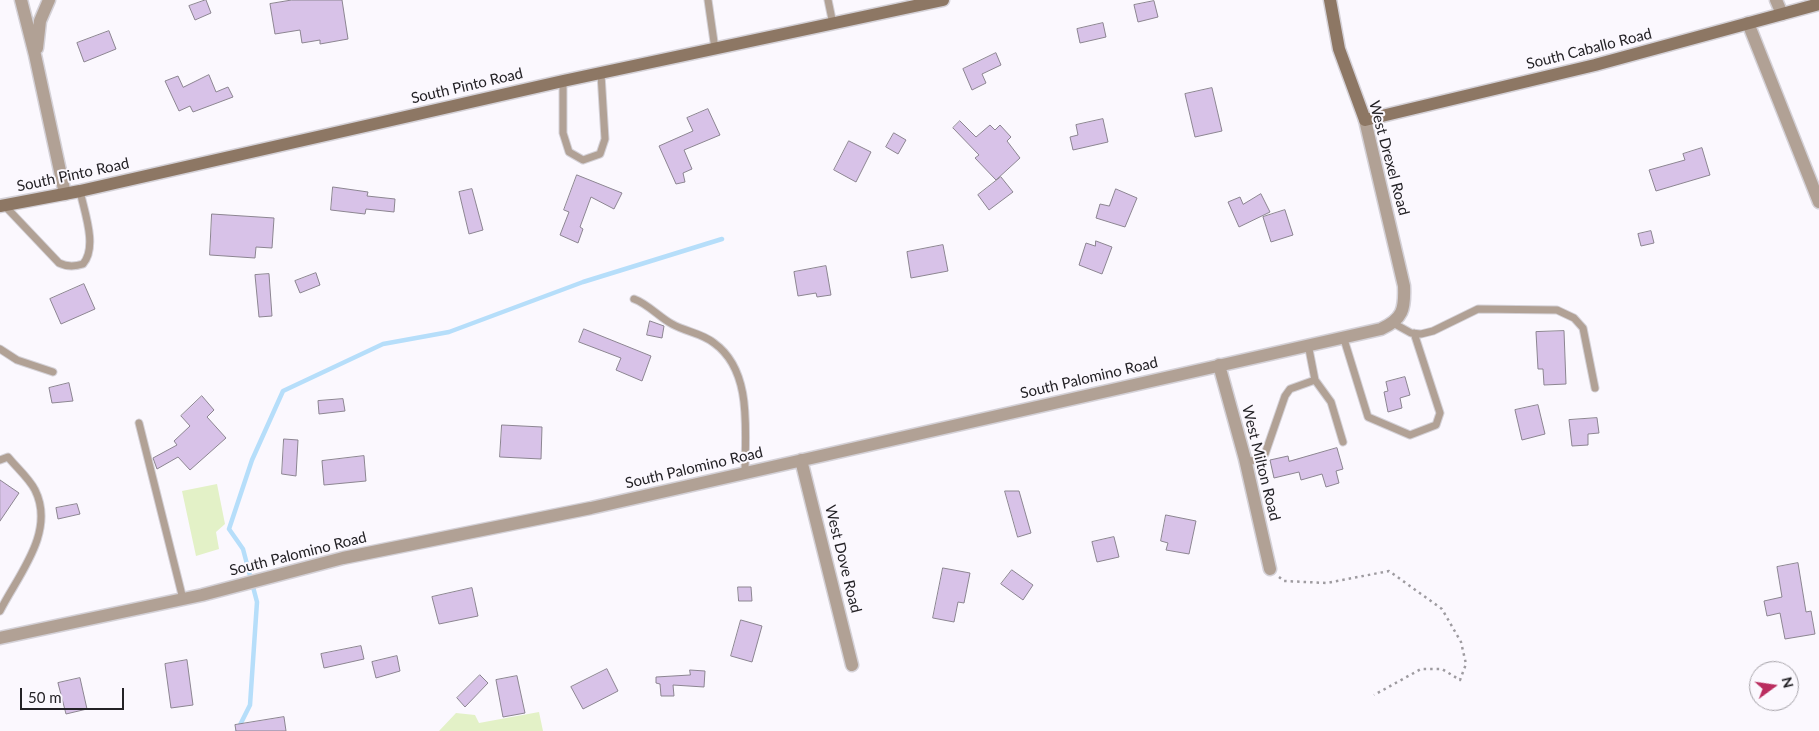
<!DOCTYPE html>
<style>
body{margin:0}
#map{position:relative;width:1819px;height:731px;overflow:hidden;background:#fbf8fe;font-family:Lato,sans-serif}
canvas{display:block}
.north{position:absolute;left:1749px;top:661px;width:50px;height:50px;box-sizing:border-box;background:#fbf8fe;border:1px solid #a5a2a8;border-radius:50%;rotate:76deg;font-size:14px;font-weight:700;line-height:20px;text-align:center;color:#242226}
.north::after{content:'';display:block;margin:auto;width:18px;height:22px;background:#ba2d5f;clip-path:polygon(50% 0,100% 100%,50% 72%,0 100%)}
.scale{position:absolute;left:20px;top:688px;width:104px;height:22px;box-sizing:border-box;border:2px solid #242226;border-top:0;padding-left:6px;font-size:15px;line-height:18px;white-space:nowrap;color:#242226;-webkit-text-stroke:4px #fbf8fe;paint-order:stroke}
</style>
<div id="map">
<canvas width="1819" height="731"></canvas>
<div class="north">N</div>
<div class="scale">50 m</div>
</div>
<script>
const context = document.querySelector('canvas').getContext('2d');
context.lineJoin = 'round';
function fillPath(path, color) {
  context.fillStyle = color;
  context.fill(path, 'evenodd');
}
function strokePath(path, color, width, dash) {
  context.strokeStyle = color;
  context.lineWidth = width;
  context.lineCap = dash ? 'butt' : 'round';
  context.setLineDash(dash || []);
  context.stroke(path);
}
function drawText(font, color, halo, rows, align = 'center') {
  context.font = font + ' Lato,sans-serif';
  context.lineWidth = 4;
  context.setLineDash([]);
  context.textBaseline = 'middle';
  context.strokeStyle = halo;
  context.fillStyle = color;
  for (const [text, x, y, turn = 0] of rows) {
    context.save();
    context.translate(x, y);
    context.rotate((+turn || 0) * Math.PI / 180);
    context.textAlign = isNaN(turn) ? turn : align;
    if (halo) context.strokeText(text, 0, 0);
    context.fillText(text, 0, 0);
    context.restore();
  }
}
const green = new Path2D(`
 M217,484l8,40 -9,8 3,17 -23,7 -14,-65z
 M539,712l4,19h-104l17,-18 19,2 4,8z`);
const stream = new Path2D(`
 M237,731l13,-26 7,-103 -14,-53 -14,-20 23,-69 31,-69 100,-47 66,-12 134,-50 139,-43`);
const building = new Path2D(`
 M206,0l5,13 -16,7 -6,-14z
 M292,0h50l6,39 -28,5v-4l-18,3 -2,-13 -25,4 -5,-30z
 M1154,1l4,16 -20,5 -4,-17z
 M1103,23l3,14 -26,6 -3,-14z
 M109,31l7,18 -32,13 -7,-19z
 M996,53l5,12 -19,9 4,9 -14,7 -9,-21z
 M209,75l7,17 12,-5 5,10 -40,15 -3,-6 -11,5 -14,-30 13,-5 5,11z
 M1212,88l10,43 -27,6 -10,-43z
 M708,109l12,26 -36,15 8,19 -9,4 2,9 -9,2 -17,-38 34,-15 -6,-13z
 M1103,119l5,23 -35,8 -3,-13 8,-2 -2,-10z
 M960,121l16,16 14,-12 5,5 5,-5 11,12 -4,4 13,17 -24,22 -21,-22 4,-3 -26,-27z
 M894,133l12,7 -8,14 -12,-7z
 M849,141l22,11 -15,30 -22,-12z
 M1702,148l8,27 -54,16 -7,-21 36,-10 -2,-6z
 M577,175l45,18 -8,16 -23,-12 -11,30 3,2 -5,14 -18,-8 9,-23 -5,-2z
 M1001,177l12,15 -24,18 -11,-15z
 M333,187l35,5 -1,4 28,3 -1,13 -28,-3 -1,5 -34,-4z
 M472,189l11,41 -14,4 -10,-42z
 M1116,189l21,9 -12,29 -29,-9 4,-14 9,2z
 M1261,194l9,18 -31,15 -11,-25 12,-5 3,7z
 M1285,210l8,25 -22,7 -8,-25z
 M212,214l62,4 -2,30 -16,-1 -1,11 -45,-3z
 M1651,231l3,12 -13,3 -3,-12z
 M1096,241l16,6 -10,27 -23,-9 7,-22 9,3z
 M943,245l5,26 -37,7 -4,-26z
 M826,266l5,29 -14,2 -1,-4 -18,3 -4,-24z
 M316,273l4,12 -20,8 -5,-12z
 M269,274l3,42 -13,1 -4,-42z
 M84,284l11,25 -34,15 -11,-25z
 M650,321l14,5 -2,12 -15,-3z
 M584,329l67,27 -9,25 -26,-11 5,-12 -42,-16z
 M1564,331l2,53 -22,1 -1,-16h-5l-2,-37z
 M1405,377l5,18 -10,3 2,10 -14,4 -4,-20 4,-1 -2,-9z
 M69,383l4,18 -21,2 -3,-15z
 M202,396l12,14 -7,7 19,21 -36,32 -12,-13 -21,12 -4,-11 24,-13 -3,-4 16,-15 -9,-10z
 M343,399l2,12 -26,3 -1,-13z
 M1538,405l7,29 -23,6 -7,-30z
 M1597,418l2,15 -11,1v11l-16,1 -3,-26z
 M502,425l40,2 -1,32 -41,-2z
 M284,439l14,1 -2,36 -14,-2z
 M1337,448l6,21 -7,2 3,12 -13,4 -4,-13 -21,6 -2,-8 -25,6 -4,-18 18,-4 1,5z
 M364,456l2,25 -42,4 -2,-24z
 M0,480l19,13 -19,28z
 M1005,491h14l12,42 -13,4z
 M77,504l3,10 -22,5 -2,-11z
 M1166,515l30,6 -7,33 -23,-4 2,-7 -7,-2z
 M1114,537l5,20 -22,5 -5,-20z
 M1798,563l8,49 5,-1 4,23 -30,5 -5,-26 -13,3 -3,-15 18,-4 -5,-30z
 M943,568l27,5 -6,30 -6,-1 -4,20 -21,-4z
 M1012,570l21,15 -10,15 -22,-16z
 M738,587h13l1,14h-13z
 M472,588l6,28 -39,8 -7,-27z
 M741,620l21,6 -10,36 -21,-6z
 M361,646l3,13 -40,9 -3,-14z
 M397,656l3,15 -24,7 -4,-16z
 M187,660l6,45 -22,3 -6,-44z
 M607,669l11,22 -35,18 -12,-22z
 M690,670l15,1 -1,16 -31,-2 1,11h-13l-1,-12 -4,-1v-6l34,-2z
 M480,675l8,8 -23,24 -8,-9z
 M517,676l8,37 -22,4 -7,-37z
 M80,678l7,31 -21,5 -8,-31z
 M284,717l2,14h-50l-1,-6z`);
const path = new Path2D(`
 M1279,577l5,4 43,2 62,-12 53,38 19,33 5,22 -6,16 -18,-11h-21l-47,26`);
const lane = new Path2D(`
 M708,0l7,49
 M828,0l5,24
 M563,81v52l6,19 14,8 17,-6 5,-15 -4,-65
 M4,205l55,58c8,4 15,4 24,1 15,-17 1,-53 -3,-73
 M634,299c14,5 25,18 38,25 14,8 30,9 42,19 39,28 31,88 31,130
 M1393,323l18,10 10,1 12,-3 45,-22 79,1 17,8 9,10 12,60
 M1343,336l25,81 42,18 26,-10 4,-12 -26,-80
 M0,349l17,11 36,12
 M1315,380l16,22 12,40
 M139,423l44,176
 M1245,459l7,2 13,-7 20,-58 5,-7 25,-9 -7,-36
 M0,460l8,-3c8,10 21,21 27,33 21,42 -17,85 -35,121`);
const street = new Path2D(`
 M21,0l14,55 30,139
 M1776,0l6,14
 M1748,23l71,179
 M37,48l3,-27 9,-21
 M1219,365l26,94 25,110
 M801,460l51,205
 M0,638l202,-43 141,-37 248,-50 790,-179c22,-10 24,-20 23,-43l-39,-166`);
const secondary = new Path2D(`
 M1330,0l9,49 26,71 230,-55 224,-61
 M0,206l80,-15 483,-110 380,-81`);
const streetNames = [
 ["South Caballo Road",1589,49,-14],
 ["South Pinto Road",467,86,-13],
 ["West Drexel Road",1389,158,75],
 ["South Pinto Road",73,175,-12],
 ["South Palomino Road",1089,378,-13],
 ["West Milton Road",1261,463,76],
 ["South Palomino Road",694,468,-13],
 ["South Palomino Road",298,554,-14],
 ["West Dove Road",843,559,76]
];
fillPath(green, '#e3f1c7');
strokePath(stream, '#b6defa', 4.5);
fillPath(building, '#d8c2e8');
strokePath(building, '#8c8591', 1);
strokePath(lane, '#d4d1d7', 9);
strokePath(street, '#d4d1d7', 15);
strokePath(secondary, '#d4d1d7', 15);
strokePath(path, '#9e9ba0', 2.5, [2.5, 4]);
strokePath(lane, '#b1a195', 7);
strokePath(street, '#b1a195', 12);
strokePath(secondary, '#8d7764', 12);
drawText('15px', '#242226', '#fbf8fe', streetNames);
</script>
